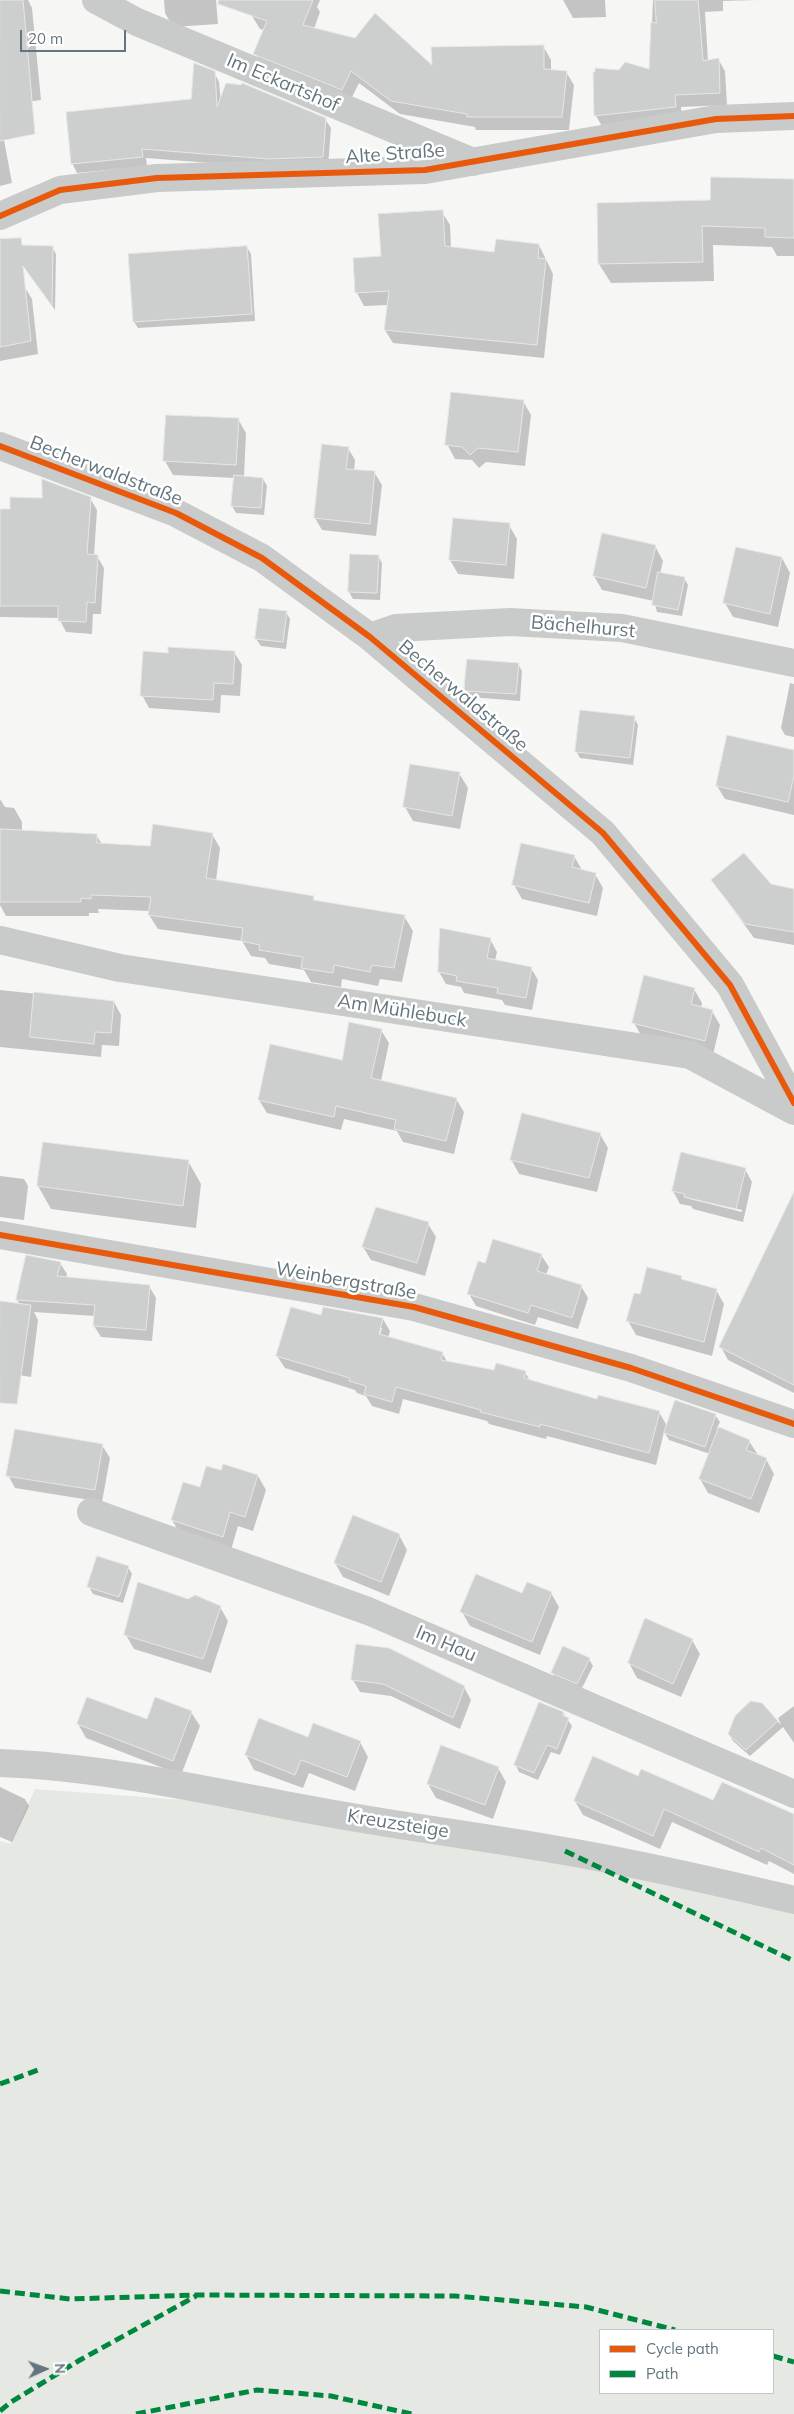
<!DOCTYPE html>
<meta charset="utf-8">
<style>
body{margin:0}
#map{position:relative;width:794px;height:2414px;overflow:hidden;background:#f6f6f5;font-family:Mulish,sans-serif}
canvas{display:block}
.legend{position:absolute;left:599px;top:2329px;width:175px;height:65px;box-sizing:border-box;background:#fff;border:1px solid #c1c8cb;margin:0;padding:6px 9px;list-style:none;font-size:15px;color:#64757e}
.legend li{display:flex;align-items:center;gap:10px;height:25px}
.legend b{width:25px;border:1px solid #c1c8cb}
.north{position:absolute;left:20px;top:2344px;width:50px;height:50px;-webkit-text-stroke:4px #fff;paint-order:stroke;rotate:88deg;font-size:14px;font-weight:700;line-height:20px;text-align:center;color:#64757e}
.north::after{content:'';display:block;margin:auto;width:18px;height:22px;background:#64757e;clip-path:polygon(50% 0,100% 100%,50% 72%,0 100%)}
.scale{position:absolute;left:20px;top:30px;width:106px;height:22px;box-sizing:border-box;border:2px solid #64757e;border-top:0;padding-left:6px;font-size:15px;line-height:18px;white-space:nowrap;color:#64757e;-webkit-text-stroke:4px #fff;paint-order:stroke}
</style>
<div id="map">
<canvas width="794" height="2414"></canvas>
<ul class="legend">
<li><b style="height:6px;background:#e8590c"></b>Cycle path</li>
<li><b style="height:6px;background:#00873e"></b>Path</li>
</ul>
<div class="north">N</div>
<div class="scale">20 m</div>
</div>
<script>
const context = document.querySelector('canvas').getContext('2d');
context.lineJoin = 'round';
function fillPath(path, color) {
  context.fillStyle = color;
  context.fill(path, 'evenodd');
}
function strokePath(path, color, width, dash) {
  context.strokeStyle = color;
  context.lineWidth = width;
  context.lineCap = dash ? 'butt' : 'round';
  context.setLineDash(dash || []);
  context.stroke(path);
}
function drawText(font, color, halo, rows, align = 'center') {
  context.font = font + ' Mulish,sans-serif';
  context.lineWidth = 5;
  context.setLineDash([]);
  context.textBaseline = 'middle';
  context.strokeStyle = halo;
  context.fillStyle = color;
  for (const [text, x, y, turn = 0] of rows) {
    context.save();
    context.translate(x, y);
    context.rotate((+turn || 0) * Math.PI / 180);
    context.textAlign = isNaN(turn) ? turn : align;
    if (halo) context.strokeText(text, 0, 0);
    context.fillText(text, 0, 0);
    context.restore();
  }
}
const green = new Path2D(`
 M35,1789l203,15 556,99v511h-794v-573l10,3zM600,2330h173v63h-173z`);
const shadow = new Path2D(`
 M0,0h28l4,8 9,92 -41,6z
 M164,0h52l2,24 -45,3 -8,-14z
 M258,0h62l-3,7 3,5 -6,17 119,39 110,-22 8,14v11l15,1 8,13 -5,45h-93l-1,-3 -75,-13 -41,-31 -10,20 -86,-36 -8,-14 9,-23 -4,-1 -8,-13z
 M563,0h42l1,17 -33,1z
 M653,0h105l-35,1v10l-18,1 3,49 10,-2 7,12 2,34 -46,2 1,12 -79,9 -7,-12 24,-45 30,-1z
 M214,72l5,10 2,20 104,17 6,9 -3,38 -53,2 -129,-10 1,8 -70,7 -5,-10 120,-62z
 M0,133l4,7 8,43 -12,3z
 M794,180v76h-17l-5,-9 -59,-2 1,36 -103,2 -12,-19 113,-62z
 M442,212l8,13 1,23 44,5 44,-8 14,29 -9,84 -151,-15 -8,-13 4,-25 -25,1 -7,-13 25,-35z
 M52,247l4,7 -1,56 -41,-58z
 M247,247l4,7 4,67 -117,7 -4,-6z
 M24,286l8,13 6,55 -38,7v-72z
 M523,401l8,14 -6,51 -39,-4 -7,6 -7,-8 -17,-1 -8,-15z
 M167,416l71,3 8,14 -2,44 19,2 4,7 -3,29 -28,-2 -4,-7 3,-28 -62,-3 -8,-14z
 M348,448l7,12 -1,11 20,1 8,13 -6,51 -54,-6 -7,-12z
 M90,498l7,12 -3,46h3l7,12 -3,46h-8l-1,20 -26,-2 -7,-14 -59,-1v-107l11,1z
 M509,525l8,14 -3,40 -56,-5 -8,-14z
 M655,546l8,15 -3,13 24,4 4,7 -6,31 -25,-4 -3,-11 -52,-11 -8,-14z
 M378,556l4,7 -2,37 -27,-1 -4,-7z
 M782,558l8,15 -12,54 -45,-10 -8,-14z
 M286,612l4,7 -4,30 -25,-3 -5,-7z
 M234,652l8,13 -2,31 -19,-1 -1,18 -71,-5 -7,-13 27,-41z
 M518,664l4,7 -2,30 -50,-4 -4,-7z
 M790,683l4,1v53l-9,-2 -4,-7z
 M634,718l4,7 -5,40 -53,-7 -4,-7z
 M794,751v64l-69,-16 -8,-13z
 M459,773l9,15 -8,41 -47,-8 -8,-14z
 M0,799l5,8 9,1 8,14v10l74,3 6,9 49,3 61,-13 8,14 -4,33 97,16 2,4 89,15 9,15 -11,51 -22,-3 -2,7 -36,-7 -1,8 -30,-5 -7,-12 -35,-6 -4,-6 -14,-2 -9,-15 -84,-12 -9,-14 1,-4 -52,-2 1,4h-10v3h-83l-6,-11z
 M574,856l8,14 13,4 8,14 -6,28 -75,-17 -8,-14z
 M712,880l59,5 23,6v54l-40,-7z
 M490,939l7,13 -2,9 36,7 7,12 -6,30 -27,-5 -3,-5 -38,-7 -3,-6 -15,-3 -7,-12z
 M694,989l8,14 -1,5 11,3 8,14 -7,30 -71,-18 -8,-14z
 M0,990l114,12 7,13 -2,31 -17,-1 -1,12 -101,-10z
 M381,1030l8,13 -8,38 75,18 8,13 -10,42 -51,-12 -6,-11 -53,-12 -3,11 -74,-17 -8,-13 84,-38z
 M600,1134l8,14 -11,44 -78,-18 -8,-15z
 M188,1161l13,23 -5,44 -145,-19 -13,-23z
 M745,1169l7,13 -9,40 -50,-13 -2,-3 -11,-2 -7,-13zM686,1196l56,14v2l-56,-14z
 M0,1176l24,3 4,7 -4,34 -24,-3z
 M794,1223v170l-66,-33 -7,-13z
 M428,1224l8,13 -11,39 -54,-16 -8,-13z
 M541,1255l8,12 -3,8 35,11 7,12 -10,31 -40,-12 -3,8 -59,-19 -7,-12 17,-29z
 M27,1257l33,6 7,11 -1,4 83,8 7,12 -4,43 -51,-4 -7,-11 1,-10 -61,-4 4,8 -7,57 -31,-5v-70l20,3 -3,-5z
 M681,1277l2,4 33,9 8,14 -12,52 -76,-21 -8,-14 13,-25z
 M322,1317l61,2 7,12 -2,7 54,15 6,10 47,9h30l5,9 68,20 61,11 8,14 48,-11 5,7 -3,6 32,13 9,14 8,4 8,15 -15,39 -51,-20 -8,-14 10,-25 -41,-14 -5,-8 -8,33 -109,-29 -1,3 -57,-15 -2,-3 -84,-22 -4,15 -27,-8 -6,-10 -9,-3 -2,-3 -70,-22 -8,-12zM379,1328h3l-4,13z
 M102,1445l8,13 -8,44 -87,-14 -7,-13z
 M222,1472l36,4 8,14 -13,41 -15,-5 -7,24 -51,-16 -8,-14 28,-31z
 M399,1535l8,15 -18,46 -46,-19 -8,-14z
 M128,1567l4,7 -9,29 -30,-9 -4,-7z
 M551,1593l8,14 -19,48 -70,-29 -8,-14 61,-17z
 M188,1600l32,7 8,14 -17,52 -77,-24 -8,-14z
 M692,1640l8,14 -19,43 -44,-19 -8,-15z
 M589,1659l4,7 -12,24 -25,-11 -4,-7z
 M353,1680l111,7 7,13 -11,29 -69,-33 -31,-4z
 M762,1704l19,21 -3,-7 16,-12v37l-11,-16 -33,29 -17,-15 -4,-7z
 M191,1712l9,14 -19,49 -95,-37 -8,-14 69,-3z
 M563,1713l9,13 -12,29 -9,-3 -13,28 -19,-8 -4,-8z
 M360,1742l8,15 -13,34 -46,-18 -6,15 -49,-18 -8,-15z
 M498,1768l8,14 -13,37 -57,-21 -8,-14z
 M639,1777l75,25 80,14v58l-25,-13 -2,4 -95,-43 -12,27 -77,-34 -8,-14z
 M0,1787l25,12 4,7 -17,36 -12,-5z`);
const building = new Path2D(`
 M0,0h23l12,134 -35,7z
 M219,0h94l-10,25 52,13 20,-25 57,52 -1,-18 113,-2v24l23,2 -5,46h-95v-3l-76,-13 -40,-30 -9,19 -89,-36 14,-33 -49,-17z
 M655,0h43l5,61 16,-3 1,35 -45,2 1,12 -82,9 -1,-44h2v-4l24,2 6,-8 24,7 2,-47 5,1z
 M194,63l21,8 2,36 9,-24 15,2 1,-2 84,35 -3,39 -54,2 -127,-10 1,8 -72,7 -5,-52 125,-13z
 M711,177l83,2v59l-29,-1v-9l-63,-2 1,36 -105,2 -1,-61 113,-3z
 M443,210l2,36 49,6 2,-13 43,5 -1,14 8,1 -9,86 -153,-15 5,-39 -34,2 -2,-35 28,-2 -3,-42z
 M21,238l1,7 31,1 -1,60 -29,-40 8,75 -31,6v-108z
 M247,246l5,68 -119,8 -5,-68z
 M451,392l73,8 -6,52 -40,-4 -8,7 -8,-8 -17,-2z
 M166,415l73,3 -3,47 -73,-4z
 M322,444l27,3 -3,22 29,2 -5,53 -56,-6z
 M234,475l29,3 -2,30 -30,-2z
 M42,479l49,18 -4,57 11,1 -3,48 -8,-1 -1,20 -28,-1v-15h-58v-97h10v-12l32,1z
 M453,518l57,5 -4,42 -57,-5z
 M602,533l54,12 -10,43 -53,-12z
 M736,547l46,10 -12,57 -47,-11z
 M350,554l29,1 -2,38 -29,-1z
 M658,572l27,5 -7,33 -26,-5z
 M259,608l28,3 -4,31 -28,-3z
 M168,647l67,4 -2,33 -19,-1 -1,17 -73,-4 3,-45 25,2z
 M467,659l52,4 -3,31 -52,-3z
 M580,710l55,6 -5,42 -55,-6z
 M727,735l67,15v25l-6,27 -72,-16z
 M410,764l50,8 -8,44 -49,-9z
 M153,824l60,9 -7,45 108,18 -1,4 92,15 -11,53 -22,-3 -2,7 -36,-7 -1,8 -32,-5 2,-11 -44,-7 1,-5 -19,-4 2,-13 -95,-13 3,-18 -60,-2v4l-10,-1v4h-81v-73l97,5v9l53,3z
 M521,843l54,12 -3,12 24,6 -7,30 -77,-18z
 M744,853l27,31 23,5v43l-49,-8 -34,-44z
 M440,928l51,10 -4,20 45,9 -6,31 -29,-5 1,-5 -42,-7 1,-5 -19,-4z
 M644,975l51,13 -4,16 22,6 -8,31 -73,-18z
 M34,992l80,9 -3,32 -16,-1 -1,12 -64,-7z
 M349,1022l33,7 -11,49 86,20 -11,43 -52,-12 2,-9 -60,-14 -2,11 -76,-17 12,-56 72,16z
 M522,1113l79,20 -12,45 -79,-18z
 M43,1142l146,18 -6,46 -146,-20z
 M681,1152l65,16 -10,41 -52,-12 1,-3 -13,-3z
 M794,1192v193l-75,-38z
 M376,1207l53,15 -12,41 -55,-16z
 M493,1239l49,15 -5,17 45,14 -10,33 -41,-13 -3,8 -61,-19 11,-33 7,2z
 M26,1255l35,7 -4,14 93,9 -4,45 -53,-4 2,-21 -79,-5z
 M647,1267l35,9 -1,3 36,10 -13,53 -78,-21 8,-28 6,1z
 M0,1301l31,4 -14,99 -17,-1z
 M291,1307l30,8 2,-8 60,11 -4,16 64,18 -2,8 53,10 2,-7 30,8 -2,7 73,21 1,-4 62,16 -11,42 -109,-29v3l-60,-15 1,-2 -85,-23 -4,15 -28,-8 2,-8 -17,-5 1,-3 -74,-22z
 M675,1400l41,14 -11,33 -41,-14z
 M719,1427l31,13 -4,10 21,8 -16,41 -52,-20z
 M15,1429l88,15 -8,46 -89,-14z
 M223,1464l35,11 -13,42 -15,-5 -7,25 -52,-17 12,-38 17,5 6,-21 15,4z
 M353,1515l47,19 -19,48 -47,-19z
 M97,1556l32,10 -10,31 -32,-10z
 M476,1574l46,19 5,-11 25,10 -20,50 -72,-30z
 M138,1582l50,17 7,-4 26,11 -18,53 -79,-24z
 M645,1618l48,21 -20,45 -45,-21z
 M356,1644l33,4 76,38 -12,32 -70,-34 -32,-4z
 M563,1646l27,12 -13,26 -26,-11z
 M87,1697l60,22 8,-22 37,14 -19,50 -96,-37z
 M751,1701l11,2 16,18 -32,29 -18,-16 7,-18z
 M539,1702l25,10 -2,3 7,3 -12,31 -10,-4 -13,28 -20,-8z
 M259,1718l49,19 5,-14 48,18 -14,36 -46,-17 -6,15 -50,-20z
 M441,1745l58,22 -14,38 -58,-21z
 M593,1756l45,20 3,-7 72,31 9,-18 72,32v51l-33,-17 -2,4 -95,-43 -11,27 -79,-35z`);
const minor = new Path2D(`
 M96,0l41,22 336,140
 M0,216l60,-26 97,-12 268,-8 291,-51 78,-3
 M0,446l176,67 86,45 108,79 233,196 127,152 64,118
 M370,637l26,-9 114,-6 112,6 172,35
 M0,940l120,28 570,87 104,56
 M0,1235l414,72 217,61 163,56
 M91,1512l277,99 426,183
 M0,1763c105,4 209,28 312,47 84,16 168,26 252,41 77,13 154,31 230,49`);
const quiet = new Path2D(`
 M565,1851l229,110
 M0,2084l38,-14
 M0,2291l70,8 128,-4 257,1 131,11 89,23
 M773,2356l21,6
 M0,2411l11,-9 69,-42 116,-64
 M136,2414l121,-24 74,6 81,18`);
const cycleway = new Path2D(`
 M0,216l60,-26 97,-12 268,-8 291,-51 78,-3
 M0,446l176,67 86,45 108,79 233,196 127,152 64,118
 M0,1235l414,72 217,61 163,56`);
const streetNames = [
 ["Im Eckartshof",283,83,23],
 ["Alte Straße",395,154,-4],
 ["Becherwaldstraße",106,471,21],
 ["Bächelhurst",583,627,5],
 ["Becherwaldstraße",463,696,40],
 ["Am Mühlebuck",402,1011,9],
 ["Weinbergstraße",346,1281,10],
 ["Im Hau",446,1644,23],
 ["Kreuzsteige",398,1824,9]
];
fillPath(green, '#e5e8e3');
fillPath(shadow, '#0003');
fillPath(building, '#cdcece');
strokePath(building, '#e6e6e5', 1);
strokePath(minor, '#c9caca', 28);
strokePath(quiet, '#00873e', 5, [10, 5]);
strokePath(cycleway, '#e8590c', 6);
drawText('19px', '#64757e', '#fff', streetNames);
</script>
